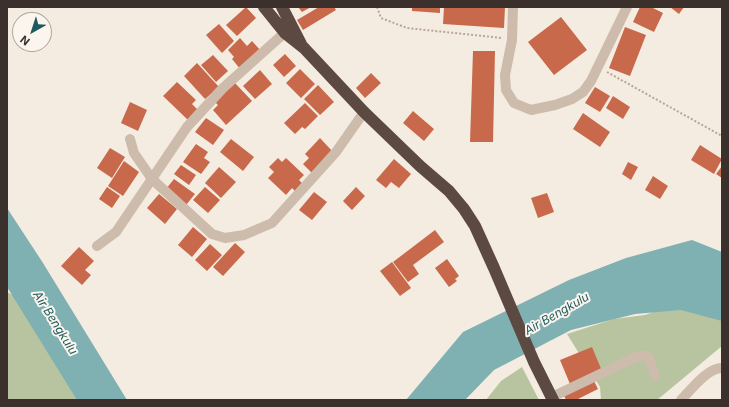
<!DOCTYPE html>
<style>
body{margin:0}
#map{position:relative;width:729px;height:407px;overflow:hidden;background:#f4ebe1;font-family:Inter,sans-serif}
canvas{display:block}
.frame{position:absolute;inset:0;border:8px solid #3b302b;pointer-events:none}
.north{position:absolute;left:12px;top:12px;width:40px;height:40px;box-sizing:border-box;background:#fbf5ee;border:1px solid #aea6a0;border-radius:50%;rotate:219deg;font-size:11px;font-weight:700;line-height:16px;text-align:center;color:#3b302b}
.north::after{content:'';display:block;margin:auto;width:14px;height:18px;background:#1f5a5e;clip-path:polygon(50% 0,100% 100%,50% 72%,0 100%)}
</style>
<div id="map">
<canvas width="729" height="407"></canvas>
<div class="frame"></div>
<div class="north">N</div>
</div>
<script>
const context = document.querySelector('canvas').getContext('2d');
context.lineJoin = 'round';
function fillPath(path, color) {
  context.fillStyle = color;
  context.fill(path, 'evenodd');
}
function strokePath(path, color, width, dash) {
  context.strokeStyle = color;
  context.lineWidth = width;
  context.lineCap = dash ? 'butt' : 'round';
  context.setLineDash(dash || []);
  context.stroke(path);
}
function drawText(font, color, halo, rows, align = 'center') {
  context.font = font + ' Inter,sans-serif';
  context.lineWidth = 4;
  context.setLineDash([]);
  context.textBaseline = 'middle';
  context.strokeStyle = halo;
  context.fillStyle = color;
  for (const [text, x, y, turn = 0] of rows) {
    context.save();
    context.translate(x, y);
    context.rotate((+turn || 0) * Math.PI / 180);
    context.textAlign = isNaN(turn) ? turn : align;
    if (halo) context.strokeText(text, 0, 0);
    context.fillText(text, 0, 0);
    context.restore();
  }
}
const green = new Path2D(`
 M7,292l24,13 65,95h-89z
 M686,300l36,10v36l-65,54h-56l-1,-13 -33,-53 47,-15 31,-4z
 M522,367l17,33h-53l15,-19z`);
const water = new Path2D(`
 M7,208l36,55 84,137h-50l-70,-113z
 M692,240l30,12v69l-41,-11 -46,4 -64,16 -77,40 -29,30h-59l57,-68 106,-52 57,-22z`);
const building = new Path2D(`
 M246,7l10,11 -19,18 -11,-11z
 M298,7h13l-9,5z
 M319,7h15l2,3 -33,20 -6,-10z
 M412,7h28v6l-28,-2z
 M444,7h61l-1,21 -61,-4z
 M640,7h11l12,6 -9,19 -21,-10z
 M670,7h14l-5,7z
 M561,17l26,33 -33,25 -26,-33z
 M219,24l15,17 -12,12 -16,-18z
 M625,27l21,8 -16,41 -21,-8z
 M240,38l7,8 5,-5 9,10 -20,19 -9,-11 2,-2 -6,-7z
 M473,51h22l-2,91h-23z
 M285,54l11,12 -12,11 -11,-12z
 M213,55l15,16 -12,11 -15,-17z
 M197,63l22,24 -14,12 -21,-23z
 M300,69l15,15 -14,14 -15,-15z
 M260,70l12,14 -17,15 -12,-13z
 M371,73l10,10 -16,15 -9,-10z
 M177,82l19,18 -4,4 6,6 -10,10 -25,-24z
 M234,82l18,19 -26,24 -13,-15 5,-5 -5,-5z
 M318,85l16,17 -14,13 -16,-16z
 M595,87l15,9 -10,16 -15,-9z
 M613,96l17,11 -7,12 -17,-11z
 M130,102l17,8 -9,21 -17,-8z
 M305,103l13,13 -13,13 -3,-2 -7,7 -11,-11z
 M413,111l21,18 -10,12 -21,-18z
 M583,113l27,19 -10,15 -27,-18z
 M206,118l18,12 -11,15 -18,-13z
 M320,138l13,14 -21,21 -9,-9 6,-6 -4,-4z
 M231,139l23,18 -11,14 -23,-19z
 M196,144l12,8 -4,6 6,4 -9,12 -18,-12z
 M700,145l22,14 -8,15 -23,-14z
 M110,148l15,9 -13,21 -15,-10z
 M278,158l4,4 4,-4 18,17 -5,5 3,3 -7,8 -3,-3 -6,7 -18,-17 6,-6 -5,-5z
 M394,159l17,15 -12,14 -8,-6 -5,6 -10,-8z
 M124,161l15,11 -16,24 -15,-10z
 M628,162l10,5 -7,13 -9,-6z
 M181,165l15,10 -7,10 -15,-11z
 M722,166v12l-6,-4z
 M219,167l17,15 -15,16 -16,-15z
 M653,176l15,10 -8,13 -15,-9z
 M174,179l21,15 -9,11 -20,-16z
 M107,187l13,9 -8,12 -13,-9z
 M205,187l15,13 -12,13 -15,-13z
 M356,187l9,9 -13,14 -9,-9z
 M314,192l13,10 -15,18 -13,-10z
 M547,193l7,19 -16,6 -7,-20z
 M159,194l18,15 -12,15 -18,-16z
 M193,227l14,12 -15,18 -14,-12z
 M435,230l9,12 -31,23 6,9 -11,8 -15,-20z
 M235,243l10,9 -22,24 -10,-9z
 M210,244l12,11 -15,16 -12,-11z
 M79,247l15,14 -9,9 6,5 -9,10 -21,-19z
 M447,259l12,17 -4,3 2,2 -8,6 -14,-19z
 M392,262l19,26 -11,8 -20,-25z
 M592,347l10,24 -32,13 -10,-24z
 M593,379l5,10 -22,11h-10l-3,-7z`);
const path = new Path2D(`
 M377,7l4,11 26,10 95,10
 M607,72l115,64`);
const minor = new Path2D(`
 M513,7l-1,33 -7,35 1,15 8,13 17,7 24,-5 17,-6 11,-7 8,-11 36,-74
 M130,139l4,14 18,26 60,55 13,4 19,-3 28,-12 64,-71 28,-40
 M97,246l19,-14 71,-105 36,-39 67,-60
 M552,397l86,-41h7l4,2 6,18
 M681,400c10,-10 26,-32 41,-32`);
const highway = new Path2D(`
 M264,7l21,26 19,15 60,64 56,54 29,25 15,18 11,17 19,42 40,94 19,38
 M282,7l19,37`);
const waterNames = [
 ["Air Bengkulu",557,314,-30],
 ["Air Bengkulu",55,323,58]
];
fillPath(green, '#b8c4a0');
fillPath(water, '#7fb0b2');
fillPath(building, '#c8694b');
strokePath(path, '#b9a596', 2, [2, 2]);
strokePath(minor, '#cdbbac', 10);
strokePath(highway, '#5c4a42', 12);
drawText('italic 12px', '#1f5a5e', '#fbf5ee', waterNames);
</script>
